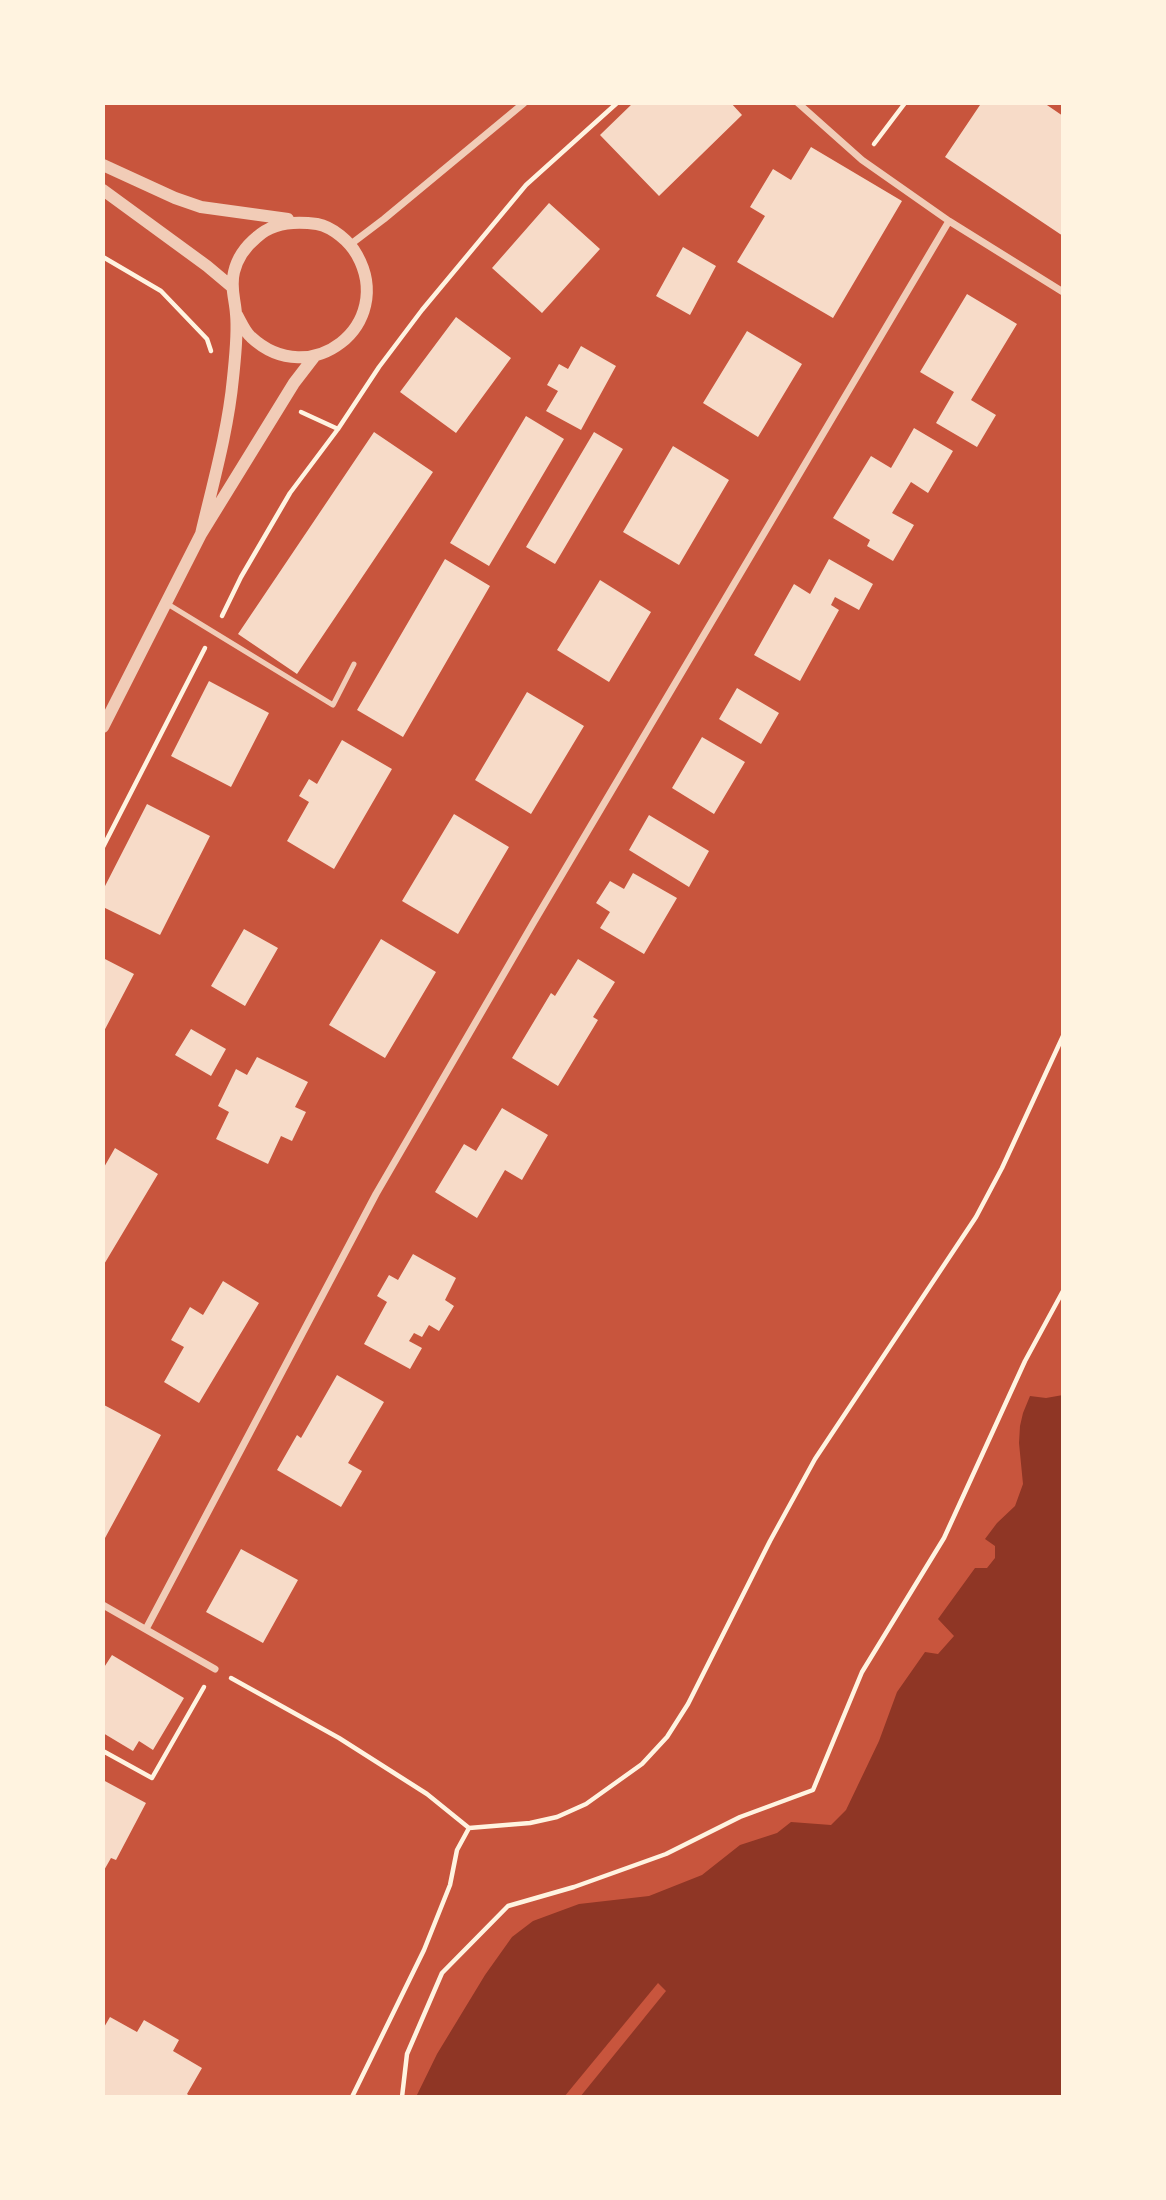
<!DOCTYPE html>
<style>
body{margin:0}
#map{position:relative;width:1166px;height:2200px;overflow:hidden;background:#c8553d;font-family:"Roboto Serif",serif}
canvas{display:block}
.frame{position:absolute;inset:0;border:105px solid #fff3e0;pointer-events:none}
</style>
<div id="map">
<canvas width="1166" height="2200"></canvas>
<div class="frame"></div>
</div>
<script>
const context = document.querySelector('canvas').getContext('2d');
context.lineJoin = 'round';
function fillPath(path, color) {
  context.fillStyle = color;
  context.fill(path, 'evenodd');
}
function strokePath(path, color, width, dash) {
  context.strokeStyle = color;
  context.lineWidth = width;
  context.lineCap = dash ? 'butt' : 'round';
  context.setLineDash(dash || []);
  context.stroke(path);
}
const water = new Path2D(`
 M1063,1395v702h-647l21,-43 48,-79 27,-38 21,-16 46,-17 70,-8 53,-21 38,-30 37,-12 14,-11 40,3 15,-15 33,-69 18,-49 28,-40 13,2 16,-18 -16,-17 37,-51h12l8,-10v-12l-10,-7 12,-16 18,-17 8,-22 -4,-41 1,-17 3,-13 7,-17 16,2z`);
const pier = new Path2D(`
 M658,1983l8,8 -86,106h-16z`);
const building = new Path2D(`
 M633,103h98l11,12 -83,81 -59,-61z
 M978,103h66l19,13v120l-118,-79 35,-52z
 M811,147l91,54 -69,117 -96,-56 28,-46 -15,-9 23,-38 18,11z
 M549,203l51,46 -58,64 -50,-45z
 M683,247l33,19 -26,49 -34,-19z
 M967,294l50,30 -46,76 25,15 -19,32 -41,-24 18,-31 -34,-20z
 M456,317l55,41 -55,75 -56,-41z
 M747,331l55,33 -44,73 -55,-34z
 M581,346l35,20 -35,64 -35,-19 12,-20 -11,-6 12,-21 9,5z
 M526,416l38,23 -75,127 -39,-23z
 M914,428l39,23 -25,42 -17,-11 -19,31 22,12 -21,36 -26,-15 3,-6 -37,-22 38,-62 20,12z
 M374,432l59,40 -136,202 -59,-40z
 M594,432l29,17 -68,115 -29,-17z
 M673,446l56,34 -50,85 -56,-33z
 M445,559l45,27 -87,151 -46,-27z
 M829,559l44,25 -14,26 -24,-13 -4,8 8,5 -39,71 -46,-26 40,-71 16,10z
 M600,580l51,32 -42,70 -52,-32z
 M209,681l60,32 -38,74 -60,-31z
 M737,688l42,25 -18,31 -42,-25z
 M527,692l57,34 -53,88 -56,-34z
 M702,737l43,25 -31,52 -42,-26z
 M342,740l50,29 -58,100 -47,-28 22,-39 -10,-6 10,-17 8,5z
 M147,804l63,32 -50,99 -57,-28v-17z
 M454,814l55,33 -51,87 -56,-33z
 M649,815l60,36 -20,36 -60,-37z
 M633,873l44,25 -33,56 -44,-26 10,-16 -14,-9 14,-22 14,8z
 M244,929l34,19 -33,58 -34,-20z
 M381,939l55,33 -51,86 -56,-33z
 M103,958l31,16 -31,59z
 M578,959l37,23 -22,35 5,3 -40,66 -46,-28 39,-65 4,3z
 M191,1029l35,20 -15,27 -36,-21z
 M257,1057l51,25 -13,25 11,5 -14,29 -11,-5 -13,28 -52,-25 13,-27 -11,-6 18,-37 11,6z
 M502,1108l46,27 -26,45 -17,-10 -28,48 -42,-26 29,-48 12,7z
 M115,1148l43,26 -55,92v-97z
 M413,1254l43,24 -11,22 9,6 -15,25 -10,-6 -7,12 -8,-4 -5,8 13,7 -12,21 -46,-25 23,-42 -10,-6 12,-21 9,5z
 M223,1281l36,22 -60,100 -35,-21 20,-35 -13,-7 19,-33 13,8z
 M337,1375l47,27 -36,61 14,8 -21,36 -64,-37 20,-35 4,3z
 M104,1405l57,30 -56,103 -2,-2z
 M241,1549l57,31 -35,63 -57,-31z
 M112,1655l72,43 -31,52 -14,-9 -6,10 -30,-18v-64z
 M103,1780l43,23 -30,57 -5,-2 -8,14z
 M110,2017l27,15 7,-12 35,20 -6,11 29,17 -15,26 4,3h-88v-68z`);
const path = new Path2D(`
 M874,144l31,-41
 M103,257l58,34 46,48 4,12
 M301,412l37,17
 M222,616l19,-39 49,-84 48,-64 41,-62 43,-57 104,-125 91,-82
 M103,847l102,-199
 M231,1678l108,60 88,56 42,34 61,-5 27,-6 29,-13 56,-40 25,-27 21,-33 82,-163 45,-82 161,-242 26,-49 61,-132
 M103,1751l49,27 52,-91
 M352,2097l72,-147 26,-65 7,-35 12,-22
 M402,2097l5,-43 35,-81 66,-67 66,-19 92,-33 74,-37 73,-27 49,-118 82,-134 81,-177 38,-70`);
const service = new Path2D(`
 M166,603l167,102 21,-41`);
const minor = new Path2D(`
 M798,103l64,57 87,61 114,71
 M351,244l33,-25 140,-116
 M103,1605l112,64
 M146,1629l230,-435 159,-274 414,-699`);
const tertiary = new Path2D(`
 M103,165l72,33 26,9 87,12
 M103,190l104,76 25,21
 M201,534c12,-51 27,-103 32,-156 2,-20 5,-44 3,-64 -1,-15 -6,-27 -2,-42 3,-13 12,-26 23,-35 16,-15 39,-16 60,-13 16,3 33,18 40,31 39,70 -47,137 -106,82 -6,-5 -10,-15 -14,-22
 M103,727l98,-193 93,-151 20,-26`);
fillPath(water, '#8f3625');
fillPath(pier, '#c8553d');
fillPath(building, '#f7dbc8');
strokePath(path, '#fff3e0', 4.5);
strokePath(service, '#f1ccb7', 5);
strokePath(minor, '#f1ccb7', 7);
strokePath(tertiary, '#f1ccb7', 12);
</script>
